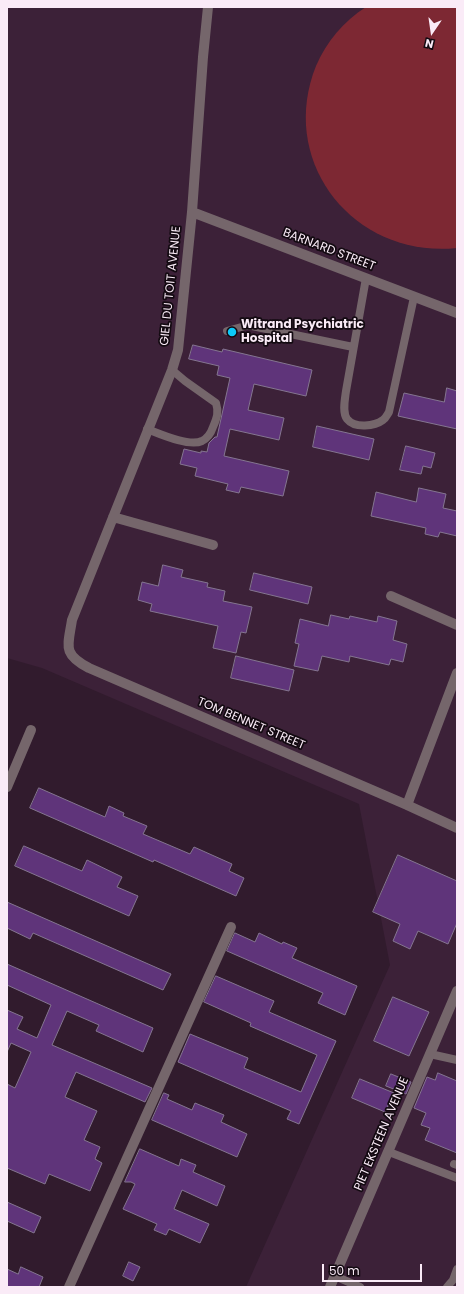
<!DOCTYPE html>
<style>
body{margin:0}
#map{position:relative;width:464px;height:1294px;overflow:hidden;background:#311b2d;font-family:Poppins,sans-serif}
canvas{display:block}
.frame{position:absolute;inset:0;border:8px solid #faebf7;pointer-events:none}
.north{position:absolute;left:412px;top:12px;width:40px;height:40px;-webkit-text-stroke:3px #130a11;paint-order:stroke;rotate:193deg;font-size:11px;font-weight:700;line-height:16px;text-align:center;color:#faebf7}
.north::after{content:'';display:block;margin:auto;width:14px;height:18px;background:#faebf7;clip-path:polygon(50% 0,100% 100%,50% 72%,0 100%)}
.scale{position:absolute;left:322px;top:1264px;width:100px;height:18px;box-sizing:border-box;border:2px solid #faebf7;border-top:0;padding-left:5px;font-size:12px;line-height:14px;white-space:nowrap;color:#faebf7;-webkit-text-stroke:3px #130a11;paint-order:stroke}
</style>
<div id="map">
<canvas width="464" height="1294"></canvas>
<div class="frame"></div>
<div class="north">N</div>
<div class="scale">50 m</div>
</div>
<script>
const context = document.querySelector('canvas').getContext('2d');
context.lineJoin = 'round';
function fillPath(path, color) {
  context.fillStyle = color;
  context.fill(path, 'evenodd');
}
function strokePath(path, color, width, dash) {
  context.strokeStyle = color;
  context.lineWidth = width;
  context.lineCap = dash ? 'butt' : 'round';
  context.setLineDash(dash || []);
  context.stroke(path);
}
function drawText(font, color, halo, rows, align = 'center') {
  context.font = font + ' Poppins,sans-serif';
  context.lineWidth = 3.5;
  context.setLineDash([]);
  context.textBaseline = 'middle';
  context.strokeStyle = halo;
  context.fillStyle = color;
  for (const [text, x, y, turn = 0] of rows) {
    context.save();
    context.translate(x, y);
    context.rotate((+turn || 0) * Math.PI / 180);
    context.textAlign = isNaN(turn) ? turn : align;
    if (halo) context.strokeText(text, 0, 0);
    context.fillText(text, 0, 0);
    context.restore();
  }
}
const built = new Path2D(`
 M7,7h450v1280h-211l144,-322 -31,-161 -317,-136 -35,-10z`);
const green = new Path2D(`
 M366,7h91v241c-102,11 -180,-85 -141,-182 10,-24 28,-45 50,-59z`);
const building = new Path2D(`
 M193,345l29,7 1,-3 89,21 -6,26 -52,-12 -6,26 36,8 -5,22 -49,-11 -6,27 65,15 -6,25 -42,-9 -2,6 -13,-3 2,-6 -33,-8 2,-8 -17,-4 4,-15 17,4v-2l6,1 2,-9 6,-6h2l13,-59 -13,-3 2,-9 -30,-7z
 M447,388l10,3v38l-59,-13 6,-23 40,9z
 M317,426l57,13 -5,21 -56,-13z
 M406,446l29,7 -4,15 -8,-2 -2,8 -21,-4z
 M419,488l27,6 -3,14 14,3v25l-17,-4 -2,5 -13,-3 1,-6 -55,-12 5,-24 40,10z
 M163,565l20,5 -2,7 27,6 -1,4 18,4 -2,10 29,6 -6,26 -5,-1 -5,21 -23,-5 5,-22 -68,-15 2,-7 -14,-4 4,-18 16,4z
 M254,573l58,14 -4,17 -58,-14z
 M331,615l18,4 1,-3 27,6 1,-6 19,5 -4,19 14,4 -4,18 -12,-3 -2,6 -39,-9 -1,6 -27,-6 -4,15 -24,-5 5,-22 -4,-1 5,-24 28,7z
 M236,656l58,14 -5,21 -58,-13z
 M39,788l66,29 4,-11 15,7 -1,3 24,10 -4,8 47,20 4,-7 38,17 -3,7 15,7 -8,18 -82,-36 -1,2 -123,-54z
 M24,846l58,25 5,-11 35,17 -5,10 21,9 -9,20 -114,-50z
 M398,855l59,26v42l-9,21 -30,-13 -8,18 -17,-8 7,-17 -27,-12z
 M7,902l164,72 -8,16 -130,-57 -3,6 -23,-11z
 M235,933l20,9 4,-9 23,11 1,-2 14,6 -5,10 65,28 -12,29 -27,-12 5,-10 -96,-42z
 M7,964l146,64 -10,24 -47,-21 3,-6 -32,-14 -15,34 100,43 -7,14 -69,-30 -11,25 32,14 -13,29 16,7 -5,12 7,4 -12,28 -41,-17 -4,10 -38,-16v-84l8,4 16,-36 -20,-9 -4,9v-42l16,7 -6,12 20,9 14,-33 -44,-20z
 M216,976l58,25 -5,11 67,29 -37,83 -12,-5 4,-8 -113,-49 12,-28 58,24 -4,10 57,24 16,-37 -67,-29 1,-3 -47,-21z
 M393,997l36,15 -20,44 -35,-15z
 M438,1073l19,8v72l-32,-13 5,-12 -9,-3 5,-12 -12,-5 13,-31 8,3z
 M391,1074l20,8 -5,12 -20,-8z
 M360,1079l34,14 -9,19 -33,-14z
 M164,1093l5,2 -2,4 25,11 3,-7 29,12 -3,7 26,12 -10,23 -85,-37z
 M140,1149l39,17 2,-7 15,6 -3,7 32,14 -8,20 -35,-16 -8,19 35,15 -9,19 -31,-14 -3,6 -12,-5 3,-6 -34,-15 12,-25 -4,-2h-6z
 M7,1202l34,15 -7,16 -27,-12z
 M129,1262l11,5 -7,14 -10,-5z
 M21,1267l22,10 -4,10h-32v-18l11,5z`);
const lane = new Path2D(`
 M366,278l-20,113c-1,8 -4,21 1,28 8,10 28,7 36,1 3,-2 4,-5 6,-8l25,-115
 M227,331l18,-5h7l101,21
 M147,429c13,5 42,18 55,12 6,-3 9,-8 11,-14 4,-9 6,-15 3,-24l-31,-22 -13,-11
 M430,1054l27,6
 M389,1152l68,26
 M454,1164l3,1
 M335,1276l25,11
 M447,1287l6,-7 4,-11`);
const street = new Path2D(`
 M208,7l-5,50 -11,155 -14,138 -6,20 -100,250c-4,26 -10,34 17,48l318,137 50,23
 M192,212l265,101
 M113,517l100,28
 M391,596l66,29
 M7,787l24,-57
 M407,805l50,-132
 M69,1287l162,-360
 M330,1287l127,-296`);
const markers = [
 [232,332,5,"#0ccafa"]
];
const streetNames = [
 ["BARNARD STREET",329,250,21],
 ["GIEL DU TOIT AVENUE",171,286,-84],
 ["TOM BENNET STREET",251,724,23],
 ["PIET EKSTEEN AVENUE",382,1134,-67]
];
const poiNames = [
 ["Witrand Psychiatric",241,325],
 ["Hospital",241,339]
];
fillPath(built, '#3c2138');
fillPath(green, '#7d2833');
fillPath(building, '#5f347a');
strokePath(building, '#847590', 1);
strokePath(lane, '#75666b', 8);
strokePath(street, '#75666b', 10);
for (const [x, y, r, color] of markers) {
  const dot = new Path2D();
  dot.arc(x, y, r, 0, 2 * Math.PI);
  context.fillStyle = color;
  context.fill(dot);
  strokePath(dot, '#130a11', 1.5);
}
drawText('12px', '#faebf7', '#130a11', streetNames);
drawText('bold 12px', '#faebf7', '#130a11', poiNames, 'left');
</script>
